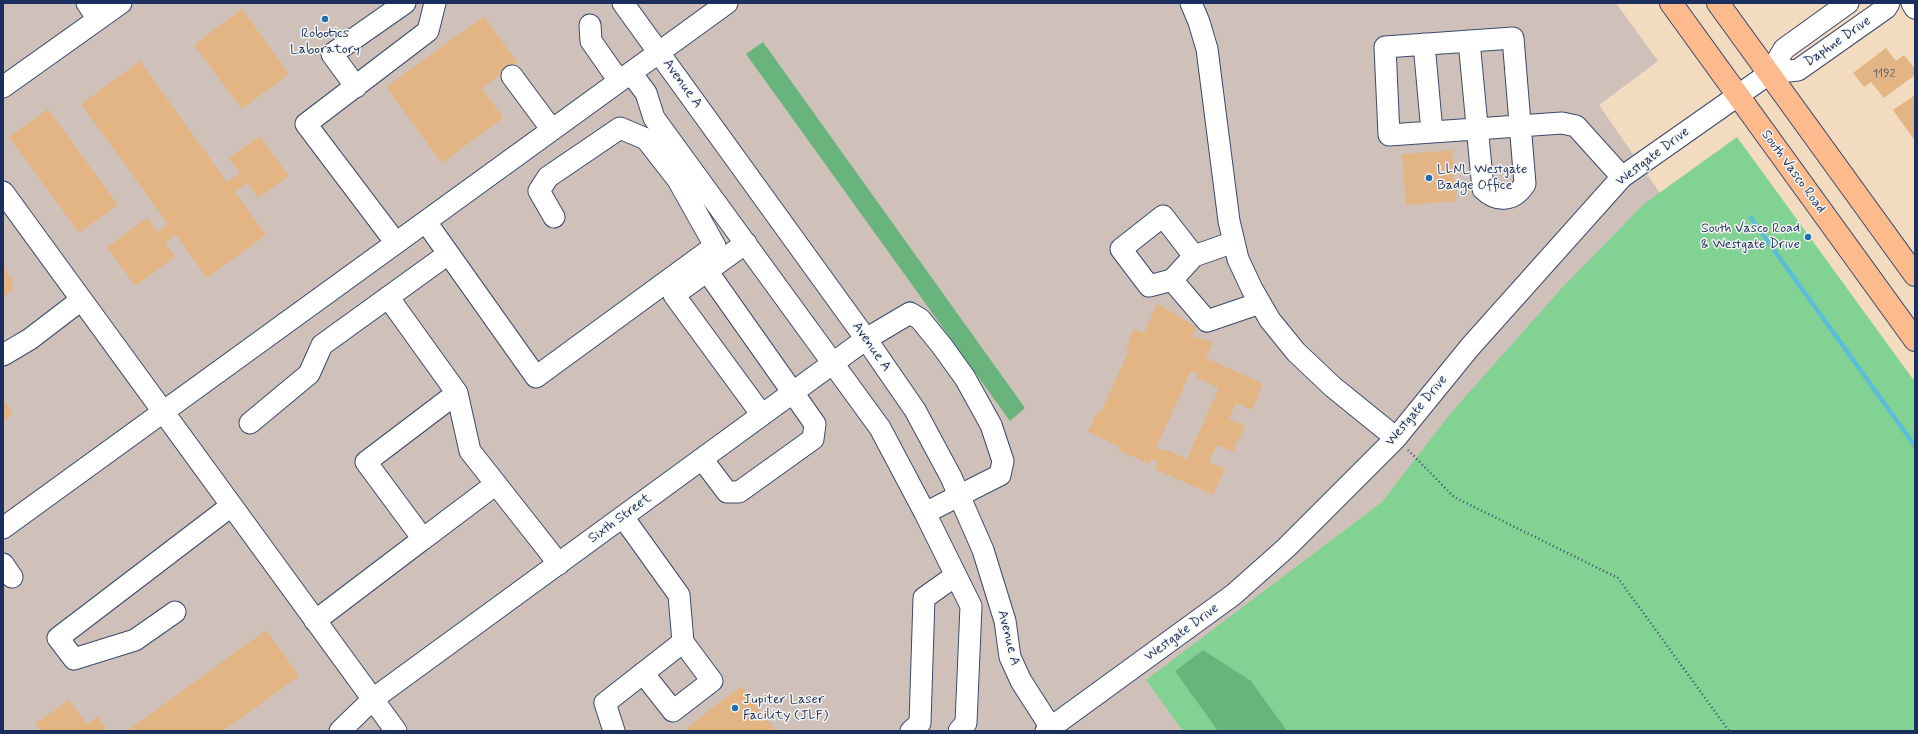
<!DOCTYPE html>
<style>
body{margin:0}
#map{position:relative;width:1918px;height:734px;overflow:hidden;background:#f3dbbf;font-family:Mynerve,sans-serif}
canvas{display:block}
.frame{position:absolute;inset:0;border:4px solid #1b2f5e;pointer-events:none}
</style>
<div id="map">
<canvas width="1918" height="734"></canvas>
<div class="frame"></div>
</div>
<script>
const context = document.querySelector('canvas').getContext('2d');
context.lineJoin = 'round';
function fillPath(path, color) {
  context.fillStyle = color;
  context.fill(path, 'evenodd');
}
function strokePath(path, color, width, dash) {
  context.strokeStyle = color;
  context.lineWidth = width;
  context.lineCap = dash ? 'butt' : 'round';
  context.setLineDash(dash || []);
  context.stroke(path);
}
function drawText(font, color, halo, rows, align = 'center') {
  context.font = font + ' Mynerve,sans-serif';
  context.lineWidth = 3;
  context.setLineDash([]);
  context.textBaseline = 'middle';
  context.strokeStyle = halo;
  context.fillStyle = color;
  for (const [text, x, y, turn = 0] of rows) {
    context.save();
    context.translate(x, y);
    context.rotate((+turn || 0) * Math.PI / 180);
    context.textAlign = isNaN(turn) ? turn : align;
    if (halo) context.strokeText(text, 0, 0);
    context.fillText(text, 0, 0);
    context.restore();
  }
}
const industrial = new Path2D(`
 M3,3h1613l42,58 -59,44 86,124 230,502h-1912z`);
const green = new Path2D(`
 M1737,137l178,245v349h-732l-37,-51 236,-178 68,-88 111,-125 83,-85z`);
const forest = new Path2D(`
 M763,42l262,366 -15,13 -264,-367z
 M1203,650l48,31 36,50h-69l-43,-60z`);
const stream = new Path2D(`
 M1751,218l164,228`);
const building = new Path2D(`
 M242,9l47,65 -47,35 -48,-64z
 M484,16l33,46 -35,26 21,30 -61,45 -56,-76z
 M1886,48l10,13 8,-6 11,14v6l-31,23 -13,-16 -7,5 -11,-14z
 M140,61l87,121 13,-9 -11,-15 31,-22 29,40 -31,22 -11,-15 -12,9 31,43 -59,43 -31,-43 -11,7 10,15 -40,29 -28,-39 40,-29 11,14 10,-8 -87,-120z
 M1915,95v46l-22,-31z
 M48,109l70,96 -39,28 -70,-96z
 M1452,150l4,51 -50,4 -4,-51z
 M3,266l11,15 -3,3 3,5 -11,8z
 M1157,303l39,24 -4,9 21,7 -7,15 57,26 -11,26 -16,-7 -7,16 16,7 -12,26 -16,-7 -8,17 16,7 -12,26 -58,-26 3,-7 -7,-3 -2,5 -31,-14 1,-4 -31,-14 10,-22 3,2 28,-62 -3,-2 8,-19 10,4zM1191,371l7,3 -1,4 22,10 -32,71 -22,-10 -2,2 -7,-3z
 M3,399l10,15 -10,7z
 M266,630l33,46 -76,55h-96z
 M741,686l35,45h-93z
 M69,700l18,24 11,-7 10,14h-67l-6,-7z`);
const path = new Path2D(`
 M1408,450l46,47 164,81 111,153`);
const minor = new Path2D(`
 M87,3l11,16
 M623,3l243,336 49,71 36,67 32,73 22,71 5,36 11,24 32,50
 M1191,3l8,19 8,27 22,172 9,38 14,30 18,31 26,32 37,35 63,51
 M1912,3l3,5
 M590,25l1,16 28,40
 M1469,41l14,148c15,14 31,12 42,-5l-12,-146c-42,3 -85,6 -128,9l4,88 173,-12 14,3 46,51
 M1424,44l8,88
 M631,73l15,20 8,25 226,310 45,85
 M1770,73l28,-3 88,-62 3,-5
 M512,76l40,54
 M3,87l118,-84
 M356,87l-24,-33 73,-51
 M3,192l393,539
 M426,222l110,155 179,-131 -37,-66 -32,-41 -26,-11 -72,49 -9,14 15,26
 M396,243l-90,-119 122,-93 7,-28
 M746,243l-72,52 88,120
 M1194,256l-31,-40 -42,33 28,37 23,-6 22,-24 40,-14
 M1172,280l35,41 53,-18
 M3,355l27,-16 51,-39
 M457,393l13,58 89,113
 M250,423l59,-49 13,-29 126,-91
 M702,459l25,33h12l74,-53 2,-15 -108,-153
 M3,528l724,-525
 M423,539l73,-55
 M3,564l9,13
 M175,612l-40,28 -61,19 -16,-21 173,-132
 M315,621l108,-82 -57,-77 91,-69 -69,-96
 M643,673l30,38 39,-30 -29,-39
 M340,731l33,-32 493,-360 44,-26 10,6 22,27 23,32 26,47 12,36 -3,14 -75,38 46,93 -5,117 -7,8
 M614,731l-9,-28 78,-61 -4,-47 -56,-78
 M911,731l9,-8 4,-125 31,-22
 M1046,731l187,-136 53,-47 110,-110 74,-91 152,-170 148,-104 14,-24 64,-46`);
const major = new Path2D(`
 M1671,3l244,337
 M1718,3l197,272`);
const markers = [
 [325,19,4,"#1f6fb2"],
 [1429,178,4,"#1f6fb2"],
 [1808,237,4,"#1f6fb2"],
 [735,708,4,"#1f6fb2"]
];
const numberNames = [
 ["1192",1884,74]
];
const poiNames = [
 ["Robotics",325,34,"center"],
 ["Laboratory",325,50,"center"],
 ["LLNL Westgate",1437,170],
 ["Badge Office",1437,186],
 ["South Vasco Road",1800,229,"right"],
 ["& Westgate Drive",1800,245,"right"],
 ["Jupiter Laser",743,700],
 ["Facility (JLF)",743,716]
];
const streetNames = [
 ["Daphne Drive",1838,42,-35],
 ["Avenue A",682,84,54],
 ["Westgate Drive",1653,157,-37],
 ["South Vasco Road",1793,172,54],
 ["Avenue A",871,347,55],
 ["Westgate Drive",1417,411,-50],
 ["Sixth Street",620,519,-36],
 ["Westgate Drive",1182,633,-36],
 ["Avenue A",1008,638,76]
];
fillPath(industrial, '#cfc1ba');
fillPath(green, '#82d293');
fillPath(forest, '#69b47d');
strokePath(stream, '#5cbdda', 4.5);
fillPath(building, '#e3b584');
strokePath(minor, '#3b496d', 23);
strokePath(major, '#3b496d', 24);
strokePath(path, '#3b496d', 2.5, [1, 3]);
strokePath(minor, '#fff', 21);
strokePath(major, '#fcba8d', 22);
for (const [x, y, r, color] of markers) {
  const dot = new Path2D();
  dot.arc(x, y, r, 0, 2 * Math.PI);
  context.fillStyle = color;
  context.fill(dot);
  strokePath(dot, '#f6f6f2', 1.5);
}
drawText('12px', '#4d5068', null, numberNames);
drawText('14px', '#1b2f5e', '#f6f6f2', poiNames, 'left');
drawText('14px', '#1b2f5e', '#f6f6f2', streetNames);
</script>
